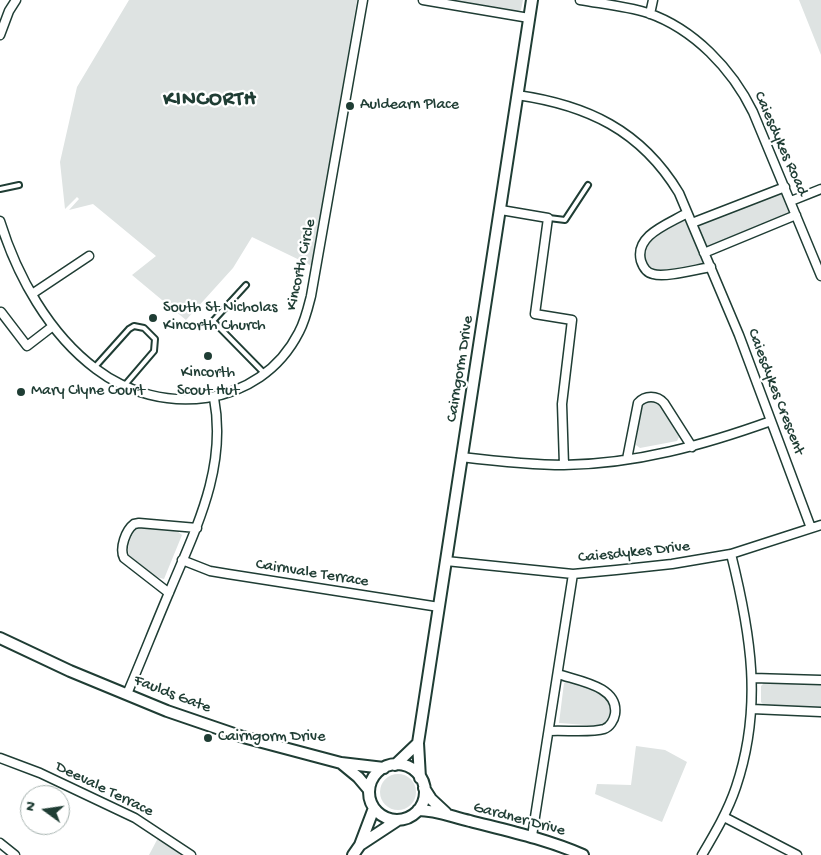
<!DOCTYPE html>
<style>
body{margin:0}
#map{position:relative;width:821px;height:855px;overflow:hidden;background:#fff;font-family:"Gochi Hand",sans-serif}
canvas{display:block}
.north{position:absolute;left:20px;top:785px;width:50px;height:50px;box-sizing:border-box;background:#fff;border:1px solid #a5b1ae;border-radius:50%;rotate:284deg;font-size:14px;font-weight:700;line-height:20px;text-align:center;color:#1f3d34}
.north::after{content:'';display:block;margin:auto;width:18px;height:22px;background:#1f3d34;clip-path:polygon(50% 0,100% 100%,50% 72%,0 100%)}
</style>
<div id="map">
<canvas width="821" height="855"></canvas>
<div class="north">N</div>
</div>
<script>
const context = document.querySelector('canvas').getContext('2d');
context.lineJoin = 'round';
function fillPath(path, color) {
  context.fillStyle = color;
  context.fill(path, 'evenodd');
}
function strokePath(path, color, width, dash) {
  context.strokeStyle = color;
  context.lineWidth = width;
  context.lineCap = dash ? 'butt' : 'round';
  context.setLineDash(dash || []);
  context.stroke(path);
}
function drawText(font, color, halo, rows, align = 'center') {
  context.font = font + ' "Gochi Hand",sans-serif';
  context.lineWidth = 4.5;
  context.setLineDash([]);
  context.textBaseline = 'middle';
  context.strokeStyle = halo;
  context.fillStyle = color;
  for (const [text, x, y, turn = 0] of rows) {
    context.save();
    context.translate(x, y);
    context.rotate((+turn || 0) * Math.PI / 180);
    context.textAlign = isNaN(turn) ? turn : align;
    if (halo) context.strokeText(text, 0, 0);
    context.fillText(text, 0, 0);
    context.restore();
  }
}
const green = new Path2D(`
 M129,0h228l-45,266 -60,-29 -19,31 -47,52 -54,-45 24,-19 -63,-52 -24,6 10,-11 -2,-2 -12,12 -5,-47 17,-75z
 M453,0h70l-2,10 -5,1z
 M799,0h22v55z
 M785,187l11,28 -92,38 7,14 -54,8 -10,-4 -7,-24 47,-34 5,10z
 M650,401c17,5 22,22 29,36l-2,4 -37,7 -4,-3 4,-33 5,-9z
 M146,527l31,4 5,4 -18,44 -8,-2 -27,-22c-3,-8 2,-20 8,-27z
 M568,681l37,13 9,15 -5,13 -9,4 -41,-3 5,-40z
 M764,683l57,2v23l-57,-3 -3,-3v-16z
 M636,746l29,4 22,12 -25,60 -67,-28 2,-10 34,1z
 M380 792a18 18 0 1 1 36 0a18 18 0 1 1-36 0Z
 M158,838l20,14 2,3h-31z`);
const service = new Path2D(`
 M0,189l19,-4
 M549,218l16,2 23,-35
 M246,285l-33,36 52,53
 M94,368l35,-39 5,-3 10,2 11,11 -1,12 -30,35`);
const minor = new Path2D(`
 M423,0l106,18
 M580,0c23,4 46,6 68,13 46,16 84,56 105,99l68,164
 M650,14l3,-14
 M0,35l9,-24 7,-11
 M517,95c70,10 124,35 162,98l60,142 72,193
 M791,201l30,-12
 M501,210l47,8 -13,96 37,6 -10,84 2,61
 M687,213c-18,11 -53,22 -46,48 2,6 6,12 12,13 13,4 44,-5 58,-7
 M0,221c17,55 49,113 96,148 64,49 164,40 203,-37 6,-11 9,-24 12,-36l52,-296
 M692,223l93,-36
 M704,253l92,-38
 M32,294l57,-38
 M1,312l26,34 26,-20
 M461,457c34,4 68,8 103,8 72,-1 140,-20 207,-44
 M627,459l11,-56c7,-8 19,-8 26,0l28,44
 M182,560l28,11 18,3 211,33
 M446,561l127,13 43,-4 56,-6 59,-10 90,-29
 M169,593l-45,-35c-5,-10 2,-28 10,-34l5,-1 58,5
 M753,678l68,2
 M127,694c15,-35 29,-71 44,-106 26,-62 56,-121 43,-190
 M752,709l69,3
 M550,731c14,-1 41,2 54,-2 6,-2 10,-9 11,-15 4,-28 -37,-33 -57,-40
 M0,758l40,15 95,45 56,37
 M724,817l73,38
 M532,836l41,-262
 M0,843l15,12
 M702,855c13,-22 26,-44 34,-68 27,-80 15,-153 -5,-233`);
const tertiary = new Path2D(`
 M0,638l70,33 97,40 76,26 98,26 43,5
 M341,763l17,14 11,13
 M369 792a28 28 0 1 1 56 0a28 28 0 1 1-56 0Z
 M395,765l23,-22
 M420,778l-2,-35 114,-743
 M424,788l7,11 15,14
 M418,810c19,0 34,7 52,11 39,10 76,18 113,34
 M360,845l38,-25
 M353,855l7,-10 14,-37`);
const markers = [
 [350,106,5,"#1f3d34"],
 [153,318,5,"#1f3d34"],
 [208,356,5,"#1f3d34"],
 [21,392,5,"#1f3d34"],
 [208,738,5,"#1f3d34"]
];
const poiNames = [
 ["Auldearn Place",360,106],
 ["South St Nicholas",163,309],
 ["Kincorth Church",163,327],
 ["Kincorth",208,374,"center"],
 ["Scout Hut",208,392,"center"],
 ["Mary Clyne Court",31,392],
 ["Cairngorm Drive",218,738]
];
const streetNames = [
 ["Caiesdykes Road",780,144,66],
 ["Kincorth Circle",302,265,-78],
 ["Cairngorm Drive",461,369,-81],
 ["Caiesdykes Crescent",775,392,69],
 ["Caiesdykes Drive",634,553,-6],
 ["Cairnvale Terrace",312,574,9],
 ["Faulds Gate",172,695,21],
 ["Deevale Terrace",104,790,26],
 ["Gardner Drive",519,820,15]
];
const districtNames = [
 ["KINCORTH",210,101]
];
fillPath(green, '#dee3e2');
strokePath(service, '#1f3d34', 8);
strokePath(minor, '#1f3d34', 11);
strokePath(tertiary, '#1f3d34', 14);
strokePath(service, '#fff', 4);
strokePath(minor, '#fff', 8);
strokePath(tertiary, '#fff', 10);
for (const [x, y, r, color] of markers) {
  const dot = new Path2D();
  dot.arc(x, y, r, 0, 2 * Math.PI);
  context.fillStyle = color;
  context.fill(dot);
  strokePath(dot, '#fff', 2);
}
drawText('16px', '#1f3d34', '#fff', poiNames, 'left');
drawText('16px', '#1f3d34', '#fff', streetNames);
context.letterSpacing = '1px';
drawText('bold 21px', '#1f3d34', '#fff', districtNames);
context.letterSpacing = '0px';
</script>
